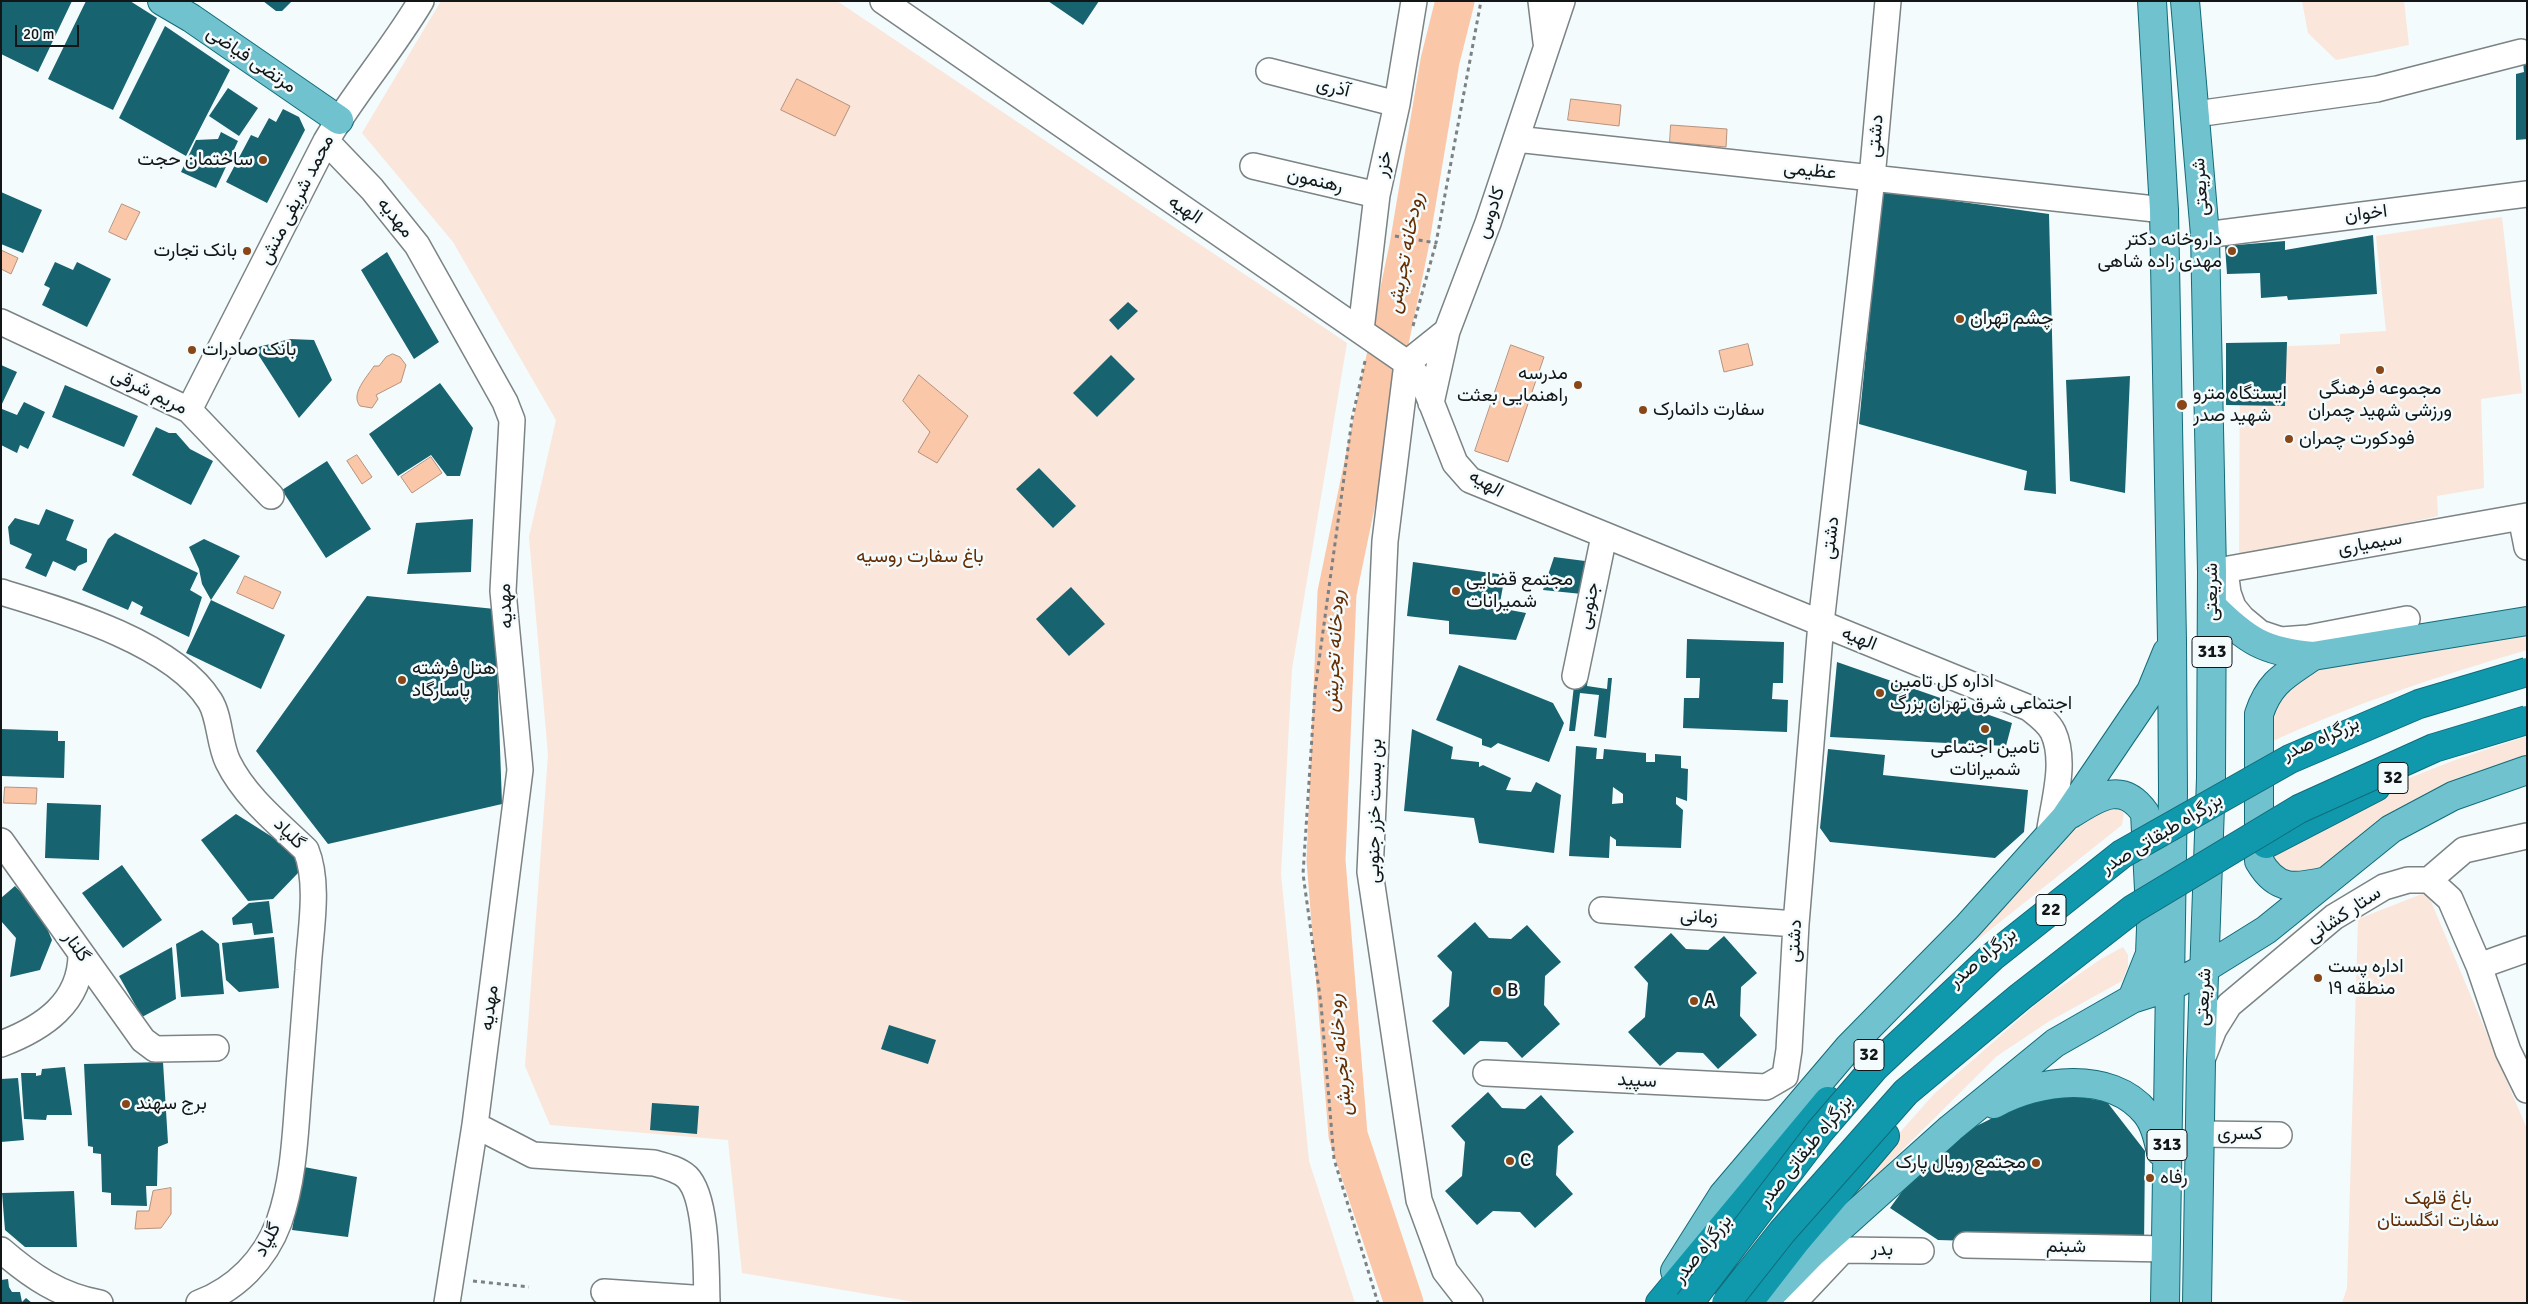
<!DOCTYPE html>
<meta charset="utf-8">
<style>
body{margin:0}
#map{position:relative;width:2528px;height:1304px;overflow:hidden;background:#f3fbfd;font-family:Signika,sans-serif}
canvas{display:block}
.frame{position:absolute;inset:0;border:2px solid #131617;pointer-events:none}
.scale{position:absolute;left:15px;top:25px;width:64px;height:22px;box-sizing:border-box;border:2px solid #131617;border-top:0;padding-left:6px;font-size:15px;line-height:18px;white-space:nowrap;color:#131617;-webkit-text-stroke:4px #f3fbfd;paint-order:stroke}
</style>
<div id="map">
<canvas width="2528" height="1304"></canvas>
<div class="frame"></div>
<div class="scale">20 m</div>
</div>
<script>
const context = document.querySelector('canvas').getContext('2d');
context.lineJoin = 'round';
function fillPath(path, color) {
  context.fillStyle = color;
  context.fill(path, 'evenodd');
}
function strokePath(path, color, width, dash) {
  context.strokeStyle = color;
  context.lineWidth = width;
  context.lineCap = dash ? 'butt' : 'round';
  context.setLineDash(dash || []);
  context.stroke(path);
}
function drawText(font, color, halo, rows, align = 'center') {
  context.font = font + ' Signika,Vazirmatn,sans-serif';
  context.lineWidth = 5;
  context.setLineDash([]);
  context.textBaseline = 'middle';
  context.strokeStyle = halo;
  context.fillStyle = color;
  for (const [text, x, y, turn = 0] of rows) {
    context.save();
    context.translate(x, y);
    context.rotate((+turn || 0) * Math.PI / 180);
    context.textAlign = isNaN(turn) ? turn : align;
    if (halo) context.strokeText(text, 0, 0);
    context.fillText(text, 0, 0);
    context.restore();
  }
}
const green = new Path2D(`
 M441,1h396l510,342 -55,326 -11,205 28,287 46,142h-435l-178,-30 -14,-133 -178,-15 -25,-59 23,-311 -19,-218 27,-117 -103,-178 -91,-109z
 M2302,1h102l5,44 -73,15 -28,-27z
 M2502,217l20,176 -41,6 3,89 -47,8 1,20 -199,44 1,-212 100,-4v-10l46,-3 -10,-95z
 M2527,630v20c-88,26 -175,54 -258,93l2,-35 14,-16 24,-19 43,-14z
 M2527,736v25l-197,103 -24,12 -35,-8 1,-25 127,-61 56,-22z
 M2117,807l7,6 -2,12 -171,136c41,-48 104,-138 166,-154z
 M2427,892l100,237v174h-185l5,-15 11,-369z
 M2123,947l5,8v12l-6,14 -74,41 -51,34 -141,140 23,-40 55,-62 106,-93 61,-42z`);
const water = new Path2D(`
 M797,79l53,27 -15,30 -54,-26z
 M1571,99l50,6 -2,21 -51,-6z
 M1671,125l56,4 -1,18 -56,-5z
 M122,204l18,8 -14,28 -17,-8z
 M1,250l17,8 -7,16 -10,-5z
 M1748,344l5,21 -29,7 -5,-21z
 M1511,345l33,12 -36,105 -33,-11z
 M393,354l7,3 6,8 -5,17 -25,13 2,4 -6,9 -12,-2c-10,-12 7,-29 14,-40h5l7,-9z
 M919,375l49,41 -31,47 -19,-11 12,-20 -27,-31z
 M357,455l15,22 -10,7 -15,-23z
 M431,457l11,16 -30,20 -11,-16z
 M245,576l36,16 -8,17 -36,-16z
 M5,787l32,1 -1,16 -32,-1z
 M171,1188v26l-10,14 -26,1 2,-18h12l4,-20z`);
const river = new Path2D(`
 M1404,1303l-56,-168 -22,-275 11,-267 72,-347 31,-185 15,-60`);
const building = new Path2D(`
 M1,1h71l-34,71 -37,-18z
 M86,1h44l27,17 -44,92 -65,-31z
 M263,1h29l-10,10h-6z
 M1048,1h51l-16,24z
 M165,26l65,44 -44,86 -67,-38z
 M2523,62h4v77l-11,1v-66l8,-2z
 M228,88l30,20 -19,28 -30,-20z
 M283,109l16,8 6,13 -38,73 -41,-21 25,-47 7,3 11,-20 7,4z
 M221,132l17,9 -22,47 -35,-16 15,-32 22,-1z
 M1882,191l167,23 7,280 -32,-4 3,-19 -168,-47z
 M1,192l41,18 -19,43 -22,-9z
 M2373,235l4,59 -89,6 -1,-4 -26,2 -1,-25 -33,1 -2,-28 60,-5v9z
 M387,252l52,90 -25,17 -53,-89z
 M55,262l18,8 4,-8 34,17 -24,48 -45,-22 8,-17 -6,-3z
 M1128,302l10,9 -20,19 -9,-10z
 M290,339l24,1 18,40 -33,38 -45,-70z
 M2287,342l-2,64 -59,-1v-62z
 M1111,355l24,24 -38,38 -24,-24z
 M1,365l16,7 -16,34z
 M2130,376l-5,117 -55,-12 -4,-101z
 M440,383l33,45 -13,48h-13l-16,-21 -33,21 -29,-42z
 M65,385l73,31 -14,31 -72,-30z
 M24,402l21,10 -17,37 -8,-4 -3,8 -16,-8v-35l1,-1 15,6z
 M156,427l13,6h7l14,16 23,12 -22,44 -59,-30z
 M327,461l44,68 -45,29 -44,-68z
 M1039,468l37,38 -23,22 -37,-39z
 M46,509l28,11 -8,20 21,9v13l-9,4 -3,5 -22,-10 -7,16 -21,-9 7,-14 -22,-10 -2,-17 7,-9 24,7z
 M473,519l-2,53 -64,2 9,-51z
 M115,533l83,40 -8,17 12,7 -13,40 -49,-23 3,-7 -11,-6 -4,9 -46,-20 26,-51z
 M204,539l36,17 -29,44 74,35 -24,54 -75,-36 25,-53 -9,-16 -3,-15 -10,-22z
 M1554,557l31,4 -3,33 -39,-4z
 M1413,562l92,13 -6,33 27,5 -10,27 -67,-6v-13l-42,-5z
 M1071,587l34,37 -36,32 -33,-37z
 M367,596l128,13 7,195 -174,40 -72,-93z
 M1687,639l97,3 -1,41h-10l-1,16 16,1 -1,32 -104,-4 1,-30h15l1,-20h-14z
 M1837,662l175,61 -6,23 -176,-9z
 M1459,665l94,38 11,20 -15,39 -51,-19 -7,5 -9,-3v-6l-46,-19z
 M1581,671h8l-2,15 20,3 1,-11h4l-6,60 -12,-2 5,-41 -19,-2 -5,38h-6l6,-55z
 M1,729l57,2v10h7l-1,37 -63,-2z
 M1412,729l41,18 -2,12 28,3v5l4,-2 28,13 -5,12 25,2 5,-10 25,13 -7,58 -75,-10 -5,-25 -70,-7z
 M1576,746l21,2 -1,11h7l1,-10 42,4v9h9v-8l26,2v12l7,1 -1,32 -11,-4v7l7,6 -2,38 -65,-2v-6l-6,-4 -1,22 -40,-2zM1613,787l10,7v9l-11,1z
 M1828,749l57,6 -2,20 145,15 -4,42 -29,26 -165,-16 -10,-14z
 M47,803l54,2 -2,55 -54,-2z
 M236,814l63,40 -1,19 -25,26 -25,2 -47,-61z
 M122,865l40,55 -39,28 -41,-55z
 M15,886l25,26 12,28 -12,30 -30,7 6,-39 -15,-17v-23z
 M269,901l4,32 -19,2 -2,-12 -19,2 -1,-7 17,-15z
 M1475,922l14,16 22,1 16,-14 34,37 -16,14 -1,29 16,19 -38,34 -15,-16 -27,-1 -16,14 -32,-34 17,-15 3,-34 -15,-16z
 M202,930l17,14 5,50 -43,3 -5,-53z
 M1671,933l15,16 22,1 16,-14 33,37 -16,14 -1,29 17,19 -39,34 -15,-16 -26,-1 -17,14 -32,-34 17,-15 3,-34 -14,-16z
 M274,937l5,51 -40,4 -13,-12 -4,-37z
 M172,947l4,52 -34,18 -23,-41z
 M889,1025l47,15 -8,24 -47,-15z
 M163,1062l5,81 -10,4 -1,39h-11l1,20 -36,-1v-12l-9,-1 -1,-38 -8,-1v-6l-5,-1 -4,-82z
 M65,1067l7,48h-25l-1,5 -22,-1 -3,-46h15v3l5,-1 1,-6z
 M18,1078l6,62 -23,2v-63z
 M1488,1092l14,16 23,1 16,-14 33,37 -16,14 -2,29 17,19 -38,34 -15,-16 -27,-1 -16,14 -32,-34 17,-15 3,-34 -14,-16z
 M2050,1096l36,2 21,4 38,49 -1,95 -206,-6 -48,-32 24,-33 42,-39 63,-31z
 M652,1103l47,3 -2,28 -47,-4z
 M304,1167l53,10 -9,60 -56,-7z
 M74,1191l3,56h-52l-20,-17 -3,-37z
 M8,1279l1,8 3,5h8l2,10 4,-4 6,5h-31v-23z`);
const path = new Path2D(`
 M1395,236l41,7 45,-242
 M1413,326l23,-83
 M1365,361l-13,58 -37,271 -12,184 18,130 13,155 44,144
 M473,1281l56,6`);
const minor = new Path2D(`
 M883,1l524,362 17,21 31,79 15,17 559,228c9,7 19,14 24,24 14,30 0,72 -4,103
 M1541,1l5,41
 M1269,71l128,33
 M2196,114l181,-25 144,-37
 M1516,139l648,71
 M326,141l46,48 45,56 88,157 7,18 -9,171 17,179 -45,355 -28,178
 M1253,166l124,29
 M2205,235l322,-41
 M1,322l188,88 82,86
 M1361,330l16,-135 20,-91 17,-103
 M1431,403l16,-72
 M189,410l137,-269c29,-49 66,-91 95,-140
 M2521,517l6,30
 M2225,570l3,23 5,14 9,11 18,15 21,7 27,-2 99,-19
 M2212,572l315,-56
 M1,592c63,19 173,51 209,109 10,16 9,43 18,61 17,35 51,62 78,88 14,34 4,83 2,120 -3,43 -7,86 -10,129 -3,41 -5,83 -19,123 -14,38 -43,67 -80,81
 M1575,676l29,-140
 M1,841l142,199 12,9 61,-1
 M2429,880l35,-30 63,-14
 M1602,910l194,14
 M2479,966l48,-17
 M1,1044c42,-16 80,-41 80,-90
 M2203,1057l11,-28 15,-24 105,-88 50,-30 24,-7h21l21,19 29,67 29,85 19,39
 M1486,1073l280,14 19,-11 4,-26 7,-126 25,-301 51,-445 16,-177
 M475,1125l58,30 121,8c11,3 24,6 33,14 21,21 19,96 20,126
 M2200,1134l79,1
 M1966,1245l200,4
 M1,1250c30,26 59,46 99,53
 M604,1292l103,7
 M1470,1303l-25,-32 -26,-71 -49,-328 15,-331 22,-178 40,-32 41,-108 74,-222
 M1793,1303l50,-53 78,1`);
const major = new Path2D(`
 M162,1l29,17 148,102
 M2152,1l12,209 8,431 1,151 -8,511
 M2185,1l20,234 7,337 -1,206 -10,283 -4,242
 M2212,606c34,34 52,46 101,50l214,-35
 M2313,656c-27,19 -43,25 -54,58v147c18,31 36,27 68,20
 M2071,814c27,-17 51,-34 74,-1l6,115 -1,26 -18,45
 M1994,1104c43,-24 116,-35 152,9 9,11 12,26 15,39
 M1675,1271l48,-76 126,-148 118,-120 98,-109 86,-127 16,-39
 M1763,1303l50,-51 138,-124 104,-85 77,-44 38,-12 35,-19 61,-38 125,-101 62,-33 74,-26`);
const highway = new Path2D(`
 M2266,844l110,-57
 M1660,1303l168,-202
 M1748,1303l48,-62 89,-105`);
const highwayBridge = new Path2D(`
 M1689,1303l131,-172 55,-64 117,-110 130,-103 168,-95 129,-55 108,-32
 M1726,1303l56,-71 124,-140 114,-95 113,-88 166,-100 135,-61 93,-28`);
const markers = [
 [263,160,5,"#894717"],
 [247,251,5,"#894717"],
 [2232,251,5,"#894717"],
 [1960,319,5,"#894717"],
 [192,350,5,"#894717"],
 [2380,370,5,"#894717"],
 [1578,385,5,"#894717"],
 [2182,405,6,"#894717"],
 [1643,410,5,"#894717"],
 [2289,439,5,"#894717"],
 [1456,591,5,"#894717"],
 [402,680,5,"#894717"],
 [1880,693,5,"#894717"],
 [1985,729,5,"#894717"],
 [2318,978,5,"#894717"],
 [1497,991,5,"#894717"],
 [1694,1001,5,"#894717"],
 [126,1104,5,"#894717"],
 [1510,1161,5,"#894717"],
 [2036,1163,5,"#894717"],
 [2150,1178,5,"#894717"]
];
const shields = [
 [2212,652,40],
 [2393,778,30],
 [2051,910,30],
 [1869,1055,30],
 [2167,1145,40]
];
const shieldNames = [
 ["313",2212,652],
 ["32",2393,778],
 ["22",2051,910],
 ["32",1869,1055],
 ["313",2167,1145]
];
const streetNames = [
 ["مرتضی فیاضی",251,60,34],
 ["آذری",1333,88,14],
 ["دشتی",1876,136,-85],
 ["خزر",1384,164,-78],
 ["عظیمی",1810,171,6],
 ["رهنمون",1315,181,13],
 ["شریعتی",2201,187,-94],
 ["محمد شریفی منش",297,200,-63],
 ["الهیه",1185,210,34],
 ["کادوس",1491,213,-71],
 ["اخوان",2366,214,-7],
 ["مهدیه",395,218,51],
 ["مریم شرقی",149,392,26],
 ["الهیه",1486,484,30],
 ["دشتی",1831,538,-83],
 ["سیمیاری",2370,544,-10],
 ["شریعتی",2212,592,-90],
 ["مهدیه",506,606,-93],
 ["جنوبی",1589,606,-78],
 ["الهیه",1859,639,22],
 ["بزرگراه صدر",2321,739,-24],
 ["بن بست خزر جنوبی",1375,811,-89],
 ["گلپاد",289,834,45],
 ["بزرگراه طبقاتی صدر",2162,834,-31],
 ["ستار کشانی",2344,915,-34],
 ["زمانی",1699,917,4],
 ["دشتی",1795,941,-87],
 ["گلنار",76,947,55],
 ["بزرگراه صدر",1983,958,-40],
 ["شریعتی",2204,997,-87],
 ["مهدیه",490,1008,-83],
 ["سپید",1637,1081,3],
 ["کسری",2240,1134,1],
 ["بزرگراه طبقاتی صدر",1806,1151,-51],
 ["گلپاد",268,1240,-62],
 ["شبنم",2066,1247,1],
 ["بزرگراه صدر",1703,1249,-51],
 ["بدر",1882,1250,1]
];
const poiNames = [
 ["ساختمان حجت",253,160,"right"],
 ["داروخانه دکتر",2222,240,"right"],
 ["مهدی زاده شاهی",2222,262,"right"],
 ["بانک تجارت",237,251,"right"],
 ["چشم تهران",1970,319],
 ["بانک صادرات",202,350],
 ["مدرسه",1568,374,"right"],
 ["راهنمایی بعثت",1568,396,"right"],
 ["مجموعه فرهنگی",2380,389,"center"],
 ["ورزشی شهید چمران",2380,411,"center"],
 ["ایستگاه مترو",2193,394],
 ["شهید صدر",2193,416],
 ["سفارت دانمارک",1653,410],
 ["فودکورت چمران",2299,439],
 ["مجتمع قضایی",1466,580],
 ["شمیرانات",1466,602],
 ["هتل فرشته",412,669],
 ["پاسارگاد",412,691],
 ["اداره کل تامین",1890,682],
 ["اجتماعی شرق تهران بزرگ",1890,704],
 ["تامین اجتماعی",1985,748,"center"],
 ["شمیرانات",1985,770,"center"],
 ["اداره پست",2328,967],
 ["منطقه ۱۹",2328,989],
 ["B",1507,991],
 ["A",1704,1001],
 ["برج سهند",136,1104],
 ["C",1520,1161],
 ["مجتمع رویال پارک",2026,1163,"right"],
 ["رفاه",2160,1178]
];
const parkNames = [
 ["باغ سفارت روسیه",920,557],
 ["باغ قلهک",2438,1199],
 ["سفارت انگلستان",2438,1221]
];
const waterNames = [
 ["رودخانه تجریش",1406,253,-79],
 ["رودخانه تجریش",1335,651,-87],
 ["رودخانه تجریش",1341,1055,-95]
];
fillPath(green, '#fae6db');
fillPath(water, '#fbc7a9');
strokePath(water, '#b5927d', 1);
strokePath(river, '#fbc7a9', 39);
fillPath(building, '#186370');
strokePath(minor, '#7b8384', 28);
strokePath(major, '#116b78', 30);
strokePath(highway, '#116b78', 30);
strokePath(path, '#7c8183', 3, [4, 4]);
strokePath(minor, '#fff', 25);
strokePath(major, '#70c2ce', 28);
strokePath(highway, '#1099ad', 28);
strokePath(highwayBridge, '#116b78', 30, []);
strokePath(highwayBridge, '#1099ad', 28);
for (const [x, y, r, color] of markers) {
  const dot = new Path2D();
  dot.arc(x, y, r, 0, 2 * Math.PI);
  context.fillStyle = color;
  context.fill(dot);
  strokePath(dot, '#f3fbfd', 2);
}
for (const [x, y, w] of shields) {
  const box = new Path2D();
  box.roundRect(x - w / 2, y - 15.5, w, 31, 4);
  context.fillStyle = '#f3fbfd';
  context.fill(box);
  strokePath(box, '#131617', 1);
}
drawText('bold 18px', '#131617', null, shieldNames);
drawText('19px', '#131617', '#f3fbfd', streetNames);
drawText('19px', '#131617', '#f3fbfd', poiNames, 'left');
drawText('19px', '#642c00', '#f3fbfd', parkNames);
drawText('italic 20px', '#652d00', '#f3fbfd', waterNames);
</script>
